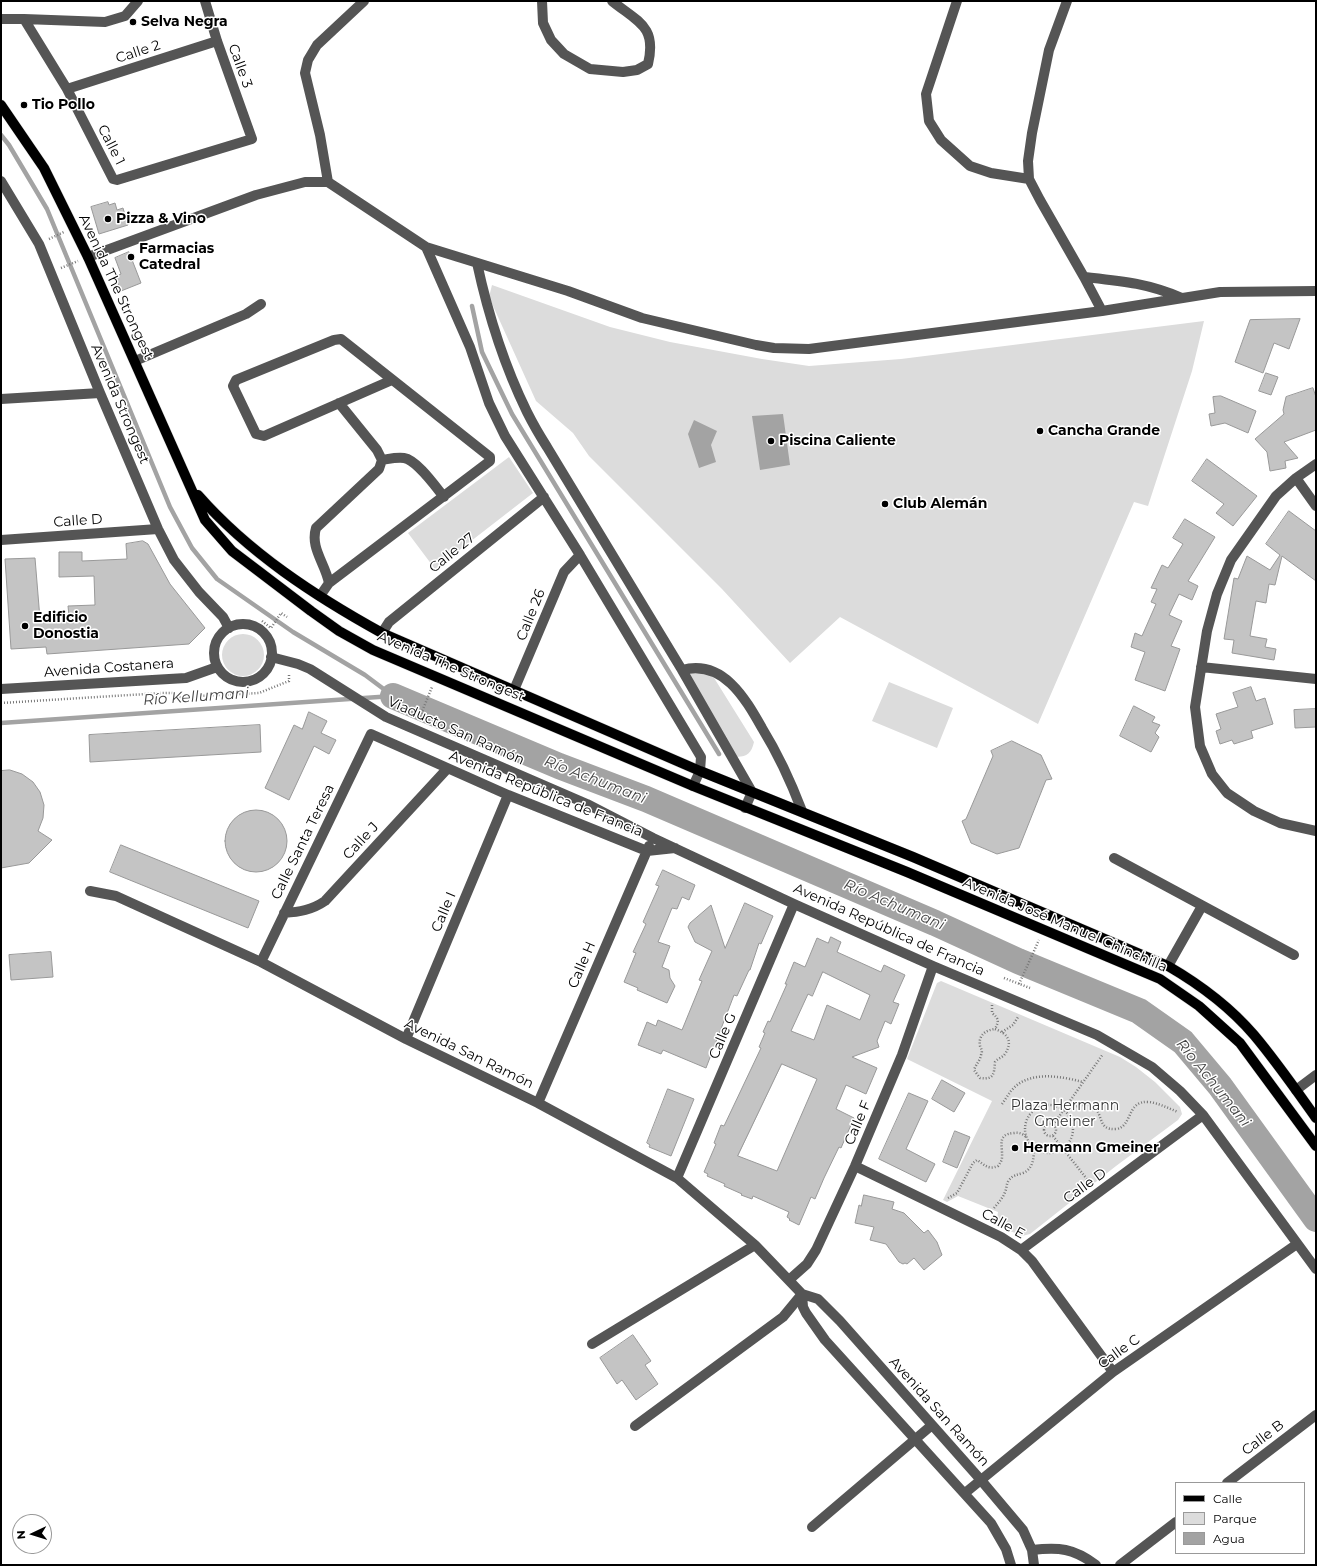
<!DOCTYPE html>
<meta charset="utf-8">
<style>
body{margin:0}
#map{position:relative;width:1317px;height:1566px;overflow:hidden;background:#fff;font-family:Montserrat,sans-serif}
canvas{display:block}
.frame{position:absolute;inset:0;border:2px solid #000;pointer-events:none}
.legend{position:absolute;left:1175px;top:1482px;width:130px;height:72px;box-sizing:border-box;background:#fff;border:1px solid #999;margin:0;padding:5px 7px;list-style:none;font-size:12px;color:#000}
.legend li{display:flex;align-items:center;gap:8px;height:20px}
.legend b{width:20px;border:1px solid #999}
.north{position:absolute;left:12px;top:1514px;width:40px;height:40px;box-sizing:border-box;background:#fff;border:1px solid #999;border-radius:50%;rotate:266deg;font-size:11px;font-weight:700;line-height:16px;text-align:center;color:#000}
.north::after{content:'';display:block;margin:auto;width:14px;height:18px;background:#000;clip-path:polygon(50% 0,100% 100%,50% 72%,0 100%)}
</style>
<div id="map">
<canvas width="1317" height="1566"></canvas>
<div class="frame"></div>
<ul class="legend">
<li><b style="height:5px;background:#000"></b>Calle</li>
<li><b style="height:11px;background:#dcdcdc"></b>Parque</li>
<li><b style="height:11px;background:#a3a3a3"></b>Agua</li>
</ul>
<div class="north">N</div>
</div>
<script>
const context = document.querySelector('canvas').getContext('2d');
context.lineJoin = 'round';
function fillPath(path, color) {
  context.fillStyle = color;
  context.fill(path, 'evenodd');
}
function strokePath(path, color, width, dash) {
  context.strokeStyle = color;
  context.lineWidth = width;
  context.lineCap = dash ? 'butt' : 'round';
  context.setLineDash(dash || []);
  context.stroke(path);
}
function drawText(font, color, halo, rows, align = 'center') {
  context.font = font + ' Montserrat,sans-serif';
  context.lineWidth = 3;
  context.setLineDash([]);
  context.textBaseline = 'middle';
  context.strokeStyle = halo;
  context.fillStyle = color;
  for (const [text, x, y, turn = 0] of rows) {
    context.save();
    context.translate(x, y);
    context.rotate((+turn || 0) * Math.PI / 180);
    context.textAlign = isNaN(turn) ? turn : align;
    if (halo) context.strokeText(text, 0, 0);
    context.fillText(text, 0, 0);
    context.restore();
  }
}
const green = new Path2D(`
 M492,285l118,42 60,15 92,17 47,7 92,-7 303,-38 -12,50 -44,135 -14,-4 -96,222 -198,-107 -50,46 -68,-74 -133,-133 -16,-23 -37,-32 -47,-104z
 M509,457l24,36 -98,76 -27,-36z
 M222 655a21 21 0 1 1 42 0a21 21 0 1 1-42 0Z
 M688,671l23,2 43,69c-3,14 -10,16 -24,14z
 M889,682l64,26 -16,40 -65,-27z
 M941,981l179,76 16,10 19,15 25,25 2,7 -4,6 -62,46 -86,68 -8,2 -26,-11 2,-13 -40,-16 -11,6 -4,-2 49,-99 -85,-42 30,-76z`);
const water = new Path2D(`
 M783,414l7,51 -30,5 -8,-54z
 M694,420l23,11 -6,14 5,17 -17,6 -11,-34z`);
const stream = new Path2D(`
 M1,135l8,10 38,64 123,298 22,41 25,31 76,53 72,43 28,21
 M472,306l10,46 30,62 207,340
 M1,723l392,-27`);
const river = new Path2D(`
 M393,696l166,70 87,33 289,124 83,38 121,50 44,31 37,44 96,133`);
const building = new Path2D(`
 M108,202l1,3 6,-2 2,7 6,-2 5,17 -29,9 -8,-27z
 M129,252l12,31 -20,8 -6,-14 6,-3 -6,-16z
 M1300,319l-11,30 -15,-6 -11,30 -28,-11 15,-42z
 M1266,373l12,4 -7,18 -12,-4z
 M1313,388l3,9v33l-32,12 14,16 -13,3 1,7 -16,3 -3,-19 -12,-13 29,-25 -1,-4 3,-13z
 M1221,396l35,15 -8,22 -23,-10 -14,3 -2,-12 6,-1 -2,-16z
 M1207,459l50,37 -24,30 -17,-13 8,-9 -32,-23z
 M1289,511l27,20v50l-34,-25 -7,29 -6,-1 -3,19 -10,-2 -6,35 17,3 -2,8 11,2 -2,11 -42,-7 2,-13 -10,-1 10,-61 4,1 9,-23 23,14 10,-15 -14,-11z
 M1185,519l30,18 -27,44 10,5 -6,14 -13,-6 -10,21 13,6 -11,25 9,3 -15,42 -30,-11 10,-28 -14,-5 4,-14 7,3 14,-32 -5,-2 6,-13 -6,-1 11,-23 6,3 15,-24 -10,-6z
 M143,541l5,3 22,40 35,44 -16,16 -142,10 -1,-7 -35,2 -6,-90 30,-1 5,61 29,-3 -1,-10 27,-1 -1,-29 -35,1v-25h23v9l45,-2 -1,-15z
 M1251,687l5,14 9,-3 8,26 -22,7 2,7 -19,6 -2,-4 -12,4 -4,-13 5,-2 -5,-15 22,-7 -5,-14z
 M1134,706l21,11 -3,5 8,3 -5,8 4,4 -8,15 -31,-16z
 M1316,709v18l-21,1 -1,-18z
 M309,712l18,9 -6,12 15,7 -7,14 -15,-8 -25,54 -24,-12 29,-63 8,4z
 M260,725l1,27 -171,10 -1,-27z
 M1012,741l29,14 11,24 -6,1 -27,68 -22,6 -26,-11 -9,-22 4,-2 27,-63 -2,-5z
 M10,770l12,4 11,8 7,10 4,13 -1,13 -5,13 14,9 -23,23 -28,5v-97z
 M225 841a31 31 0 1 1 62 0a31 31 0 1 1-62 0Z
 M121,845l138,56 -11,27 -138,-56z
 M663,870l32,15 -6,15 -7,-3 -5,12 -5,-1 -14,34 12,4 -8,21 7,3 1,8 5,8 -8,17 -30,-13 1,-2 -14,-6 12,-29 -3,-1 13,-28 -3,-2 16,-36 -3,-1z
 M745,903l28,13 -12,28 -2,-1 -9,27h-1l-12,26 -3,-1 -28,73 -43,-18 -2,4 -23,-9 9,-23 9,4 2,-6 24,10 20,-49 -3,-1 13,-29 -17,-9 -7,-15 2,-4 21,-18 14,43z
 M831,937l10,5 -4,10 44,20 3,-7 21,10 -12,27 6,2 -8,20 -6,-3 -8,20 2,6 -27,10 25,11 -11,26 -20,-9 -10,24 18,9 -13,30 -2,-1 -15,31 -9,21 -4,-2 -12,28 -10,-5 1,-1 -3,-2 2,-5 -36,-16 -1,3 -11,-4 1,-1 -18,-8 1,-2 -18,-8 1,-2 -4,-2 12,-28 -2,-1 7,-18 3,1 37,-78 -2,-1 6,-14 -2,-1 5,-11 2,1 17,-38h-2l9,-22 11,5 12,-29 11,5zM823,972l47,23 -10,25 -33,-15 -13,35 -23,-9 17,-37 4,2zM782,1064l35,15 -40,92 -39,-15z
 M51,952l2,25 -42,3 -2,-25z
 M942,1080l23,13 -11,19 -22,-13z
 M668,1089l26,10 -23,57 -22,-9 1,-2 -3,-2z
 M909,1093l19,8 -22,48 29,15 -9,18 -47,-23z
 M955,1131l15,6 -13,31 -14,-6z
 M864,1195l30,7 -2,7 12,4 20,20 4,-3 9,12 5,13 -18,15 -10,-12 -7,6 -2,-1 -2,1 -4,-2 -13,-18 -16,-4 4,-13 -19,-4 4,-18 2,1z
 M633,1335l18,26 -6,4 13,19 -22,16 -14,-20 -5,4 -17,-26z`);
const path = new Path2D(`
 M49,239l15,-7
 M61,268l17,-7
 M262,621l9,7 10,-15 6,4
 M1,703l161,-10h11l6,4 80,-4 30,-12v-7
 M419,719l13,-32
 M1004,978l26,10
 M1019,984l20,-44
 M992,1005v8c7,6 7,8 3,16
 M995,1029c13,5 18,12 10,25 -3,4 -7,4 -10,8 -1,12 -1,18 -15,16l-6,-8c2,-6 6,-9 7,-15 2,-4 0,-6 -1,-9 -2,-11 6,-16 15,-17z
 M1002,1032l11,-7 5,-8
 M1002,1104c3,-4 6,-9 9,-13 17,-21 49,-15 72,-9
 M1025 1129a24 24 0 1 1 48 0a24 24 0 1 1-48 0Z
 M1065,1110c8,-2 17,-6 24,-5 16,3 6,26 27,24 17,-2 10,-29 33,-27 9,1 19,6 29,10
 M1044 1130a6 6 0 1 1 12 0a6 6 0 1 1-12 0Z
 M1053,1125l50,-71
 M1053,1136l37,47
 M948,1198l9,-5 16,-30 4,-3c8,5 11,10 21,6 2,-3 4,-5 4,-9 1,-10 -6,-23 12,-24 5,-1 9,1 12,4
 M994,1208c4,-5 9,-10 11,-16 2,-4 1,-8 4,-12 4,-5 8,-5 14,-7 10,-4 11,-15 11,-25`);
const minor = new Path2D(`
 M542,1l1,22 8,17 13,14 26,15 33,3 14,-2 11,-6c9,-38 -10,-42 -36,-63
 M957,1l-31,93 3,27 12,19 29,26 21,7 38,6
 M1067,1l-18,49 -17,83 -4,28 1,18 11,21 44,77 18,34
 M1,19h23l81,3 20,-6 13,-15
 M24,19l43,70 46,90 4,1 135,-41 -35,-98 -12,-40
 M67,89l150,-48
 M1,181l38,63 61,149 58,136 16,31 25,32 24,25 6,11
 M328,182l-8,-47 -15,-62 3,-13 9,-15 47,-44
 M426,247l44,100 19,56 16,33 75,119 121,202 -1,14 -7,15
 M88,257l168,-62 49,-13h23l98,65 142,44 74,27 114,27 18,3 35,1 293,-38 118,-19 96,-1
 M477,263c11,51 27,102 50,149 6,12 13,24 20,35l135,223 70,122 -7,16
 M1084,277c37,4 63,6 98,21
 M135,361l111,-47 15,-10
 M1,399l99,-6
 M382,460c7,-1 14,-3 22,-2 13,2 31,28 40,39
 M1316,464l-20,14 -20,18 -45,64 -14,34 -10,37 -12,76 5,39 12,28 15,19 27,18 26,12 36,8
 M1296,478l20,28
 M1,540l157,-11
 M329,583l161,-122v-4l-149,-118 -7,1 -98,40 -3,6 23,48 8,2 128,-56
 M320,596l9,-13c-4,-20 -19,-35 -13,-55l63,-59 3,-9 -5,-10 -38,-47
 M214 653a29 29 0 1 1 58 0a29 29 0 1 1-58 0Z
 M382,633l7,-11 155,-125
 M271,657l27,7 12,5 76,48 201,87 66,34 141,66 139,62 164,69 55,32 28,24 23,24 113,154
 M1201,667l115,12
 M682,670c41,-11 63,28 80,58 16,26 29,54 40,83
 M1,689l185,-11 31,-11
 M514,690l50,-118 16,-17
 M1114,858l180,97
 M90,891l26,5 145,66 145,77 132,64 139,75 78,67 47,49 16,5 22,22 140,158 43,51 9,20 2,15
 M284,913c15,-1 28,-3 41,-12l122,-132
 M261,962l110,-228 137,61 139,56 28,-3
 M1168,966l34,-60
 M406,1039l102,-244
 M1296,1090l20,-15
 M538,1103l111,-257
 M855,1166l146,71 20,13 11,11 81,111
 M677,1178l117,-274
 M1021,1250l182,-135
 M789,1280l18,-16 9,-14 39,-84 47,-111 31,-89
 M802,1294l1,13 3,6 19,27 166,183 15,26 5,16
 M592,1344l163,-99
 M635,1426l148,-109 19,-23
 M1227,1483l89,-68
 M965,1493l148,-121 184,-128
 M812,1527l120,-102
 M1032,1550c27,-3 41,-2 64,15
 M1120,1565l56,-43`);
const major = new Path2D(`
 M1,105l43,63 44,89 117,263 27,31 29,22 50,38 28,20 34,19 320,136 214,86 253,107 39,27 41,37 76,103
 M198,495c51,58 117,101 184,138l318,138 213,86 255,109c31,18 62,41 86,69 22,26 42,55 62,83`);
const markers = [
 [133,22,4,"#000"],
 [24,105,4,"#000"],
 [108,219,4,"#000"],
 [131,257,4,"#000"],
 [1040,431,4,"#000"],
 [771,441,4,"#000"],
 [885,504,4,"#000"],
 [25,626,4,"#000"],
 [1015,1148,4,"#000"]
];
const poiNames = [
 ["Selva Negra",141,22],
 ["Tio Pollo",32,105],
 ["Pizza & Vino",116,219],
 ["Farmacias",139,249],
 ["Catedral",139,265],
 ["Cancha Grande",1048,431],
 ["Piscina Caliente",779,441],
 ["Club Alemán",893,504],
 ["Edificio",33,618],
 ["Donostia",33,634],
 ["Hermann Gmeiner",1023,1148]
];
const streetNames = [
 ["Calle 2",138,52,-18],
 ["Calle 3",240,66,70],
 ["Calle 1",111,145,63],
 ["Avenida The Strongest",116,287,65],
 ["Avenida Strongest",120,404,67],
 ["Calle D",78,521,-4],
 ["Calle 27",452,553,-39],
 ["Calle 26",531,615,-68],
 ["Avenida The Strongest",451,667,23],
 ["Avenida Costanera",109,668,-4],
 ["Viaducto San Ramón",456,731,24],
 ["Avenida República de Francia",546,794,22],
 ["Calle J",361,841,-47],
 ["Calle Santa Teresa",303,842,-64],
 ["Calle I",444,912,-67],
 ["Avenida José Manuel Chinchilla",1065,925,23],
 ["Avenida República de Francia",889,930,24],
 ["Calle H",582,965,-67],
 ["Calle G",723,1036,-67],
 ["Avenida San Ramón",469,1054,26],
 ["Calle F",858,1123,-67],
 ["Calle D",1085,1186,-36],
 ["Calle E",1003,1224,29],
 ["Calle C",1119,1352,-36],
 ["Avenida San Ramón",939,1412,48],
 ["Calle B",1263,1438,-37]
];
const parkNames = [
 ["Plaza Hermann",1065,1106],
 ["Gmeiner",1065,1122]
];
const waterNames = [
 ["Río Kellumani",196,697,-4],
 ["Río Achumani",595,780,21],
 ["Río Achumani",894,905,23],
 ["Río Achumani",1213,1083,51]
];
fillPath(green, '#dcdcdc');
fillPath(water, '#a3a3a3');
strokePath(stream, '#a3a3a3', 4.5);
strokePath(river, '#a3a3a3', 26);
fillPath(building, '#c4c4c4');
strokePath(building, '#999', 1);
strokePath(major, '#dbdbdb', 11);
strokePath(path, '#777', 2.5, [1, 2]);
strokePath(minor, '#555', 10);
strokePath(major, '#000', 10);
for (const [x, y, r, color] of markers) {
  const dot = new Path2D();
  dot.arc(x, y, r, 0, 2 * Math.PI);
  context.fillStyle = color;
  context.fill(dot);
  strokePath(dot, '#fff', 1.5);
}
drawText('bold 14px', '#000', '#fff', poiNames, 'left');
drawText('14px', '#000', '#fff', streetNames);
drawText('14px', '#333', '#fff', parkNames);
drawText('italic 15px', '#444', '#fff', waterNames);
</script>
